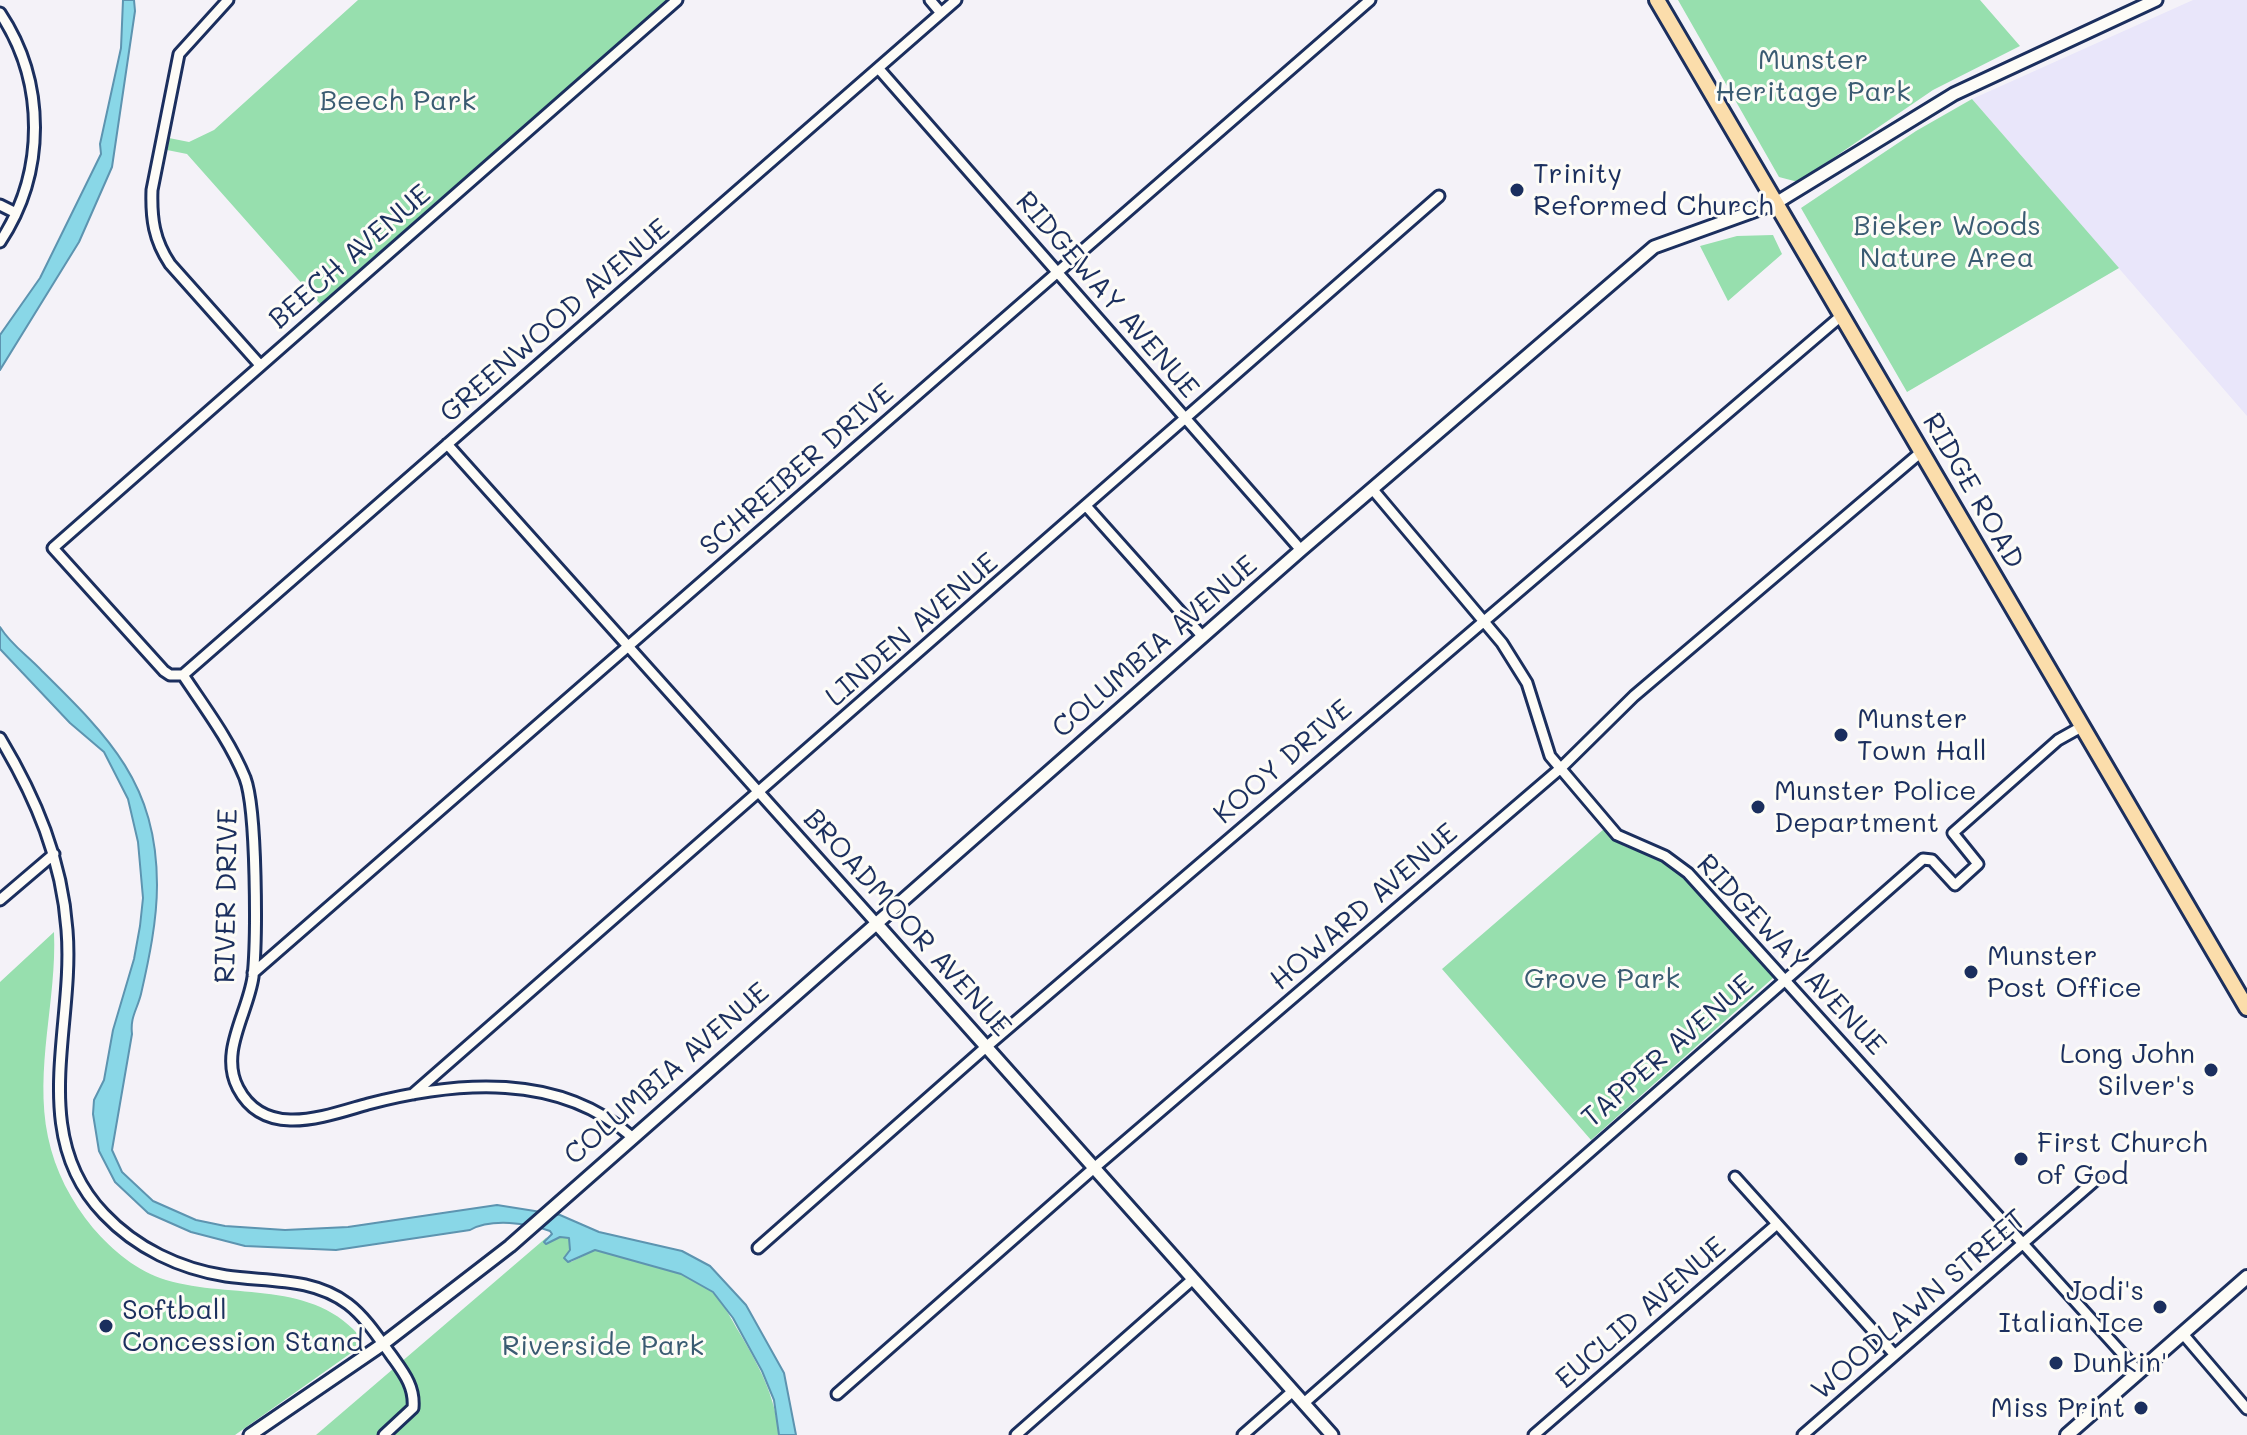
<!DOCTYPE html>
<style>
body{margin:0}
canvas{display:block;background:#f4f2f8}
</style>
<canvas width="2247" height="1435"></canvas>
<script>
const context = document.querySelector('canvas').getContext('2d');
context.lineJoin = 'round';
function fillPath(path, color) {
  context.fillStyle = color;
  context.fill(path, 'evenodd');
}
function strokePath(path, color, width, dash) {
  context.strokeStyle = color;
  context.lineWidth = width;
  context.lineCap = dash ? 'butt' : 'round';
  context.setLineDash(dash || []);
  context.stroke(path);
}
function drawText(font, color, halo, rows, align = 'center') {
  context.font = font + ' Mali,sans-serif';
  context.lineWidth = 6;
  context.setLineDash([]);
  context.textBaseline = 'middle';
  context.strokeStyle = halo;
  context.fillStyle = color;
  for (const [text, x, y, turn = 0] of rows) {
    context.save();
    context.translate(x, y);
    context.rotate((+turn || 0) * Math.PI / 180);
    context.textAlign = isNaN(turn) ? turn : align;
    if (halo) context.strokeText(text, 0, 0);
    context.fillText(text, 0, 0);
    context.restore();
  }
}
const built = new Path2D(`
 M2193,0h54v416l-275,-317z`);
const green = new Path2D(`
 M358,0h309l-347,304 -133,-150 -20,-4 2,-12 20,4 25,-12z
 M1678,0h302l40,46 -87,44 -135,92 -19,-5z
 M1972,99l147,169 -212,124 -106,-184 115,-77z
 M1773,235l9,19 -54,47 -28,-55 37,-10z
 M1604,829l20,17 52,20 96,106 1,6 -182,162 -149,-171z
 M54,932c3,68 -20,137 -6,205 7,34 23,64 45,91 19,22 45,44 73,52 67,20 148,-2 197,60l-2,6 -126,89h-235v-453z
 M566,1236l4,4 1,22 24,-12c33,10 71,14 102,31 22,11 30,31 42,51 20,34 36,63 40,103h-463l231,-198 -3,5z`);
const water = new Path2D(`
 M123,0h11l1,11 -23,156 -33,75 -79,128v-35l40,-57 61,-124 -1,-10 21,-96z
 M0,627c11,18 27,28 42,44 67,66 115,113 115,214 0,36 -8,74 -16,109 -4,16 -11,23 -9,40l-20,116 10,22 31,29 43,19 29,6 60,4 63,-3 149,-22 63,10 39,17 83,19 28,15 36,39 38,68 12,62h-17l-5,-35 -12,-29 -29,-53 -20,-26 -32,-18 -86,-24 -27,12 -4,-4 6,-8 -1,-12 -9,-1 -14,7 -2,-2 8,-8 -2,-3c-22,-8 -59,-13 -80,-1l-134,20 -91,-4 -54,-14 -43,-19 -33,-31 -16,-31 -6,-37 1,-14 10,-20 9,-50 21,-71 6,-33 3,-28 -5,-56 -10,-43 -24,-47 -34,-29 -70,-74z`);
const minor = new Path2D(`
 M228,0l-49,54 -27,136c-1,29 2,50 18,74l90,101
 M930,0l11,13
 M0,13c46,69 46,160 0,229
 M879,69l422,481
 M0,205l16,8
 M447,444l429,479
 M1374,491l128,152 25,40 23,73 67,79 48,21 23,17 451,499
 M1087,507l116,130
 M183,675l773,-675
 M0,738c36,60 62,122 67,192 8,97 -40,204 37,284 32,34 76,55 122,62 42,6 86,1 122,28 17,13 30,33 43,51 12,17 24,31 22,53l-29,27
 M0,900l54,-46
 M253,973l1117,-973
 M413,1094l1026,-898
 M632,1137c-73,-65 -176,-56 -264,-33 -43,12 -103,36 -130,-16 -19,-36 10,-75 15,-111 4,-37 4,-167 -8,-199 -15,-37 -40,-70 -62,-103h-13l-6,-4 -111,-123 624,-548
 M1735,1177l160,178
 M758,1248l228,-201 855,-731
 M2183,1334l64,75
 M837,1394l257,-226 468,-401 72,-71 286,-243
 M1304,1403l619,-544 9,1 23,25 23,-21 -25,-31 105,-93 25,-14
 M1016,1435l177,-156
 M1243,1435l50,-44
 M1534,1435l243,-211
 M1803,1435l296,-258`);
const tertiary = new Path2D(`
 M876,923l456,512
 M250,1435l133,-91 127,-98 791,-696 353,-303 122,-44 178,-109 202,-94`);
const secondary = new Path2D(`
 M2067,1435l180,-158`);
const primary = new Path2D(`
 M1657,0l590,1008`);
const markers = [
 [1517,190,8,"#1b2f5e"],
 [1841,735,8,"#1b2f5e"],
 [1758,807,8,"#1b2f5e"],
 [1971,972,8,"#1b2f5e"],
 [2211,1070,8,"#1b2f5e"],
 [2021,1159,8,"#1b2f5e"],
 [2160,1307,8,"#1b2f5e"],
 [106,1326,8,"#1b2f5e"],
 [2056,1363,8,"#1b2f5e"],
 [2141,1408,8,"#1b2f5e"]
];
const parkNames = [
 ["Munster",1813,60],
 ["Heritage Park",1813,92],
 ["Beech Park",398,101],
 ["Bieker Woods",1947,226],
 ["Nature Area",1947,258],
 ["Grove Park",1602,979],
 ["Riverside Park",603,1346]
];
const poiNames = [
 ["Trinity",1533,174],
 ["Reformed Church",1533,206],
 ["Munster",1857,719],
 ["Town Hall",1857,751],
 ["Munster Police",1774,791],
 ["Department",1774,823],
 ["Munster",1987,956],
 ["Post Office",1987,988],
 ["Long John",2195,1054,"right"],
 ["Silver's",2195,1086,"right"],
 ["First Church",2037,1143],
 ["of God",2037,1175],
 ["Jodi's",2144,1291,"right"],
 ["Italian Ice",2144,1323,"right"],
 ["Softball",122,1310],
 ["Concession Stand",122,1342],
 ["Dunkin'",2072,1363],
 ["Miss Print",2125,1408,"right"]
];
const streetNames = [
 ["BEECH AVENUE",350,257,-41],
 ["RIDGEWAY AVENUE",1107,295,49],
 ["GREENWOOD AVENUE",555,321,-41],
 ["SCHREIBER DRIVE",797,470,-41],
 ["RIDGE ROAD",1973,491,60],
 ["LINDEN AVENUE",912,630,-41],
 ["COLUMBIA AVENUE",1155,647,-41],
 ["KOOY DRIVE",1283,762,-41],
 ["RIVER DRIVE",227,896,-89],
 ["HOWARD AVENUE",1364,907,-41],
 ["BROADMOOR AVENUE",907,923,48],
 ["RIDGEWAY AVENUE",1791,955,47],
 ["TAPPER AVENUE",1668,1051,-41],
 ["COLUMBIA AVENUE",667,1074,-41],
 ["WOODLAWN STREET",1919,1305,-41],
 ["EUCLID AVENUE",1641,1313,-41]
];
fillPath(built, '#e9e6fa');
fillPath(green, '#97dfae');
fillPath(water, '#89d7e7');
strokePath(water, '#5d94b0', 2);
strokePath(minor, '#1b2f5e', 15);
strokePath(tertiary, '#1b2f5e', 17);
strokePath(secondary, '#1b2f5e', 18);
strokePath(primary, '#1b2f5e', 20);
strokePath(minor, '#fdfcf7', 9);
strokePath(tertiary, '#fdfcf7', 11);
strokePath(secondary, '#fdfcf7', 12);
strokePath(primary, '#fbddab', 14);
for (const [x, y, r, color] of markers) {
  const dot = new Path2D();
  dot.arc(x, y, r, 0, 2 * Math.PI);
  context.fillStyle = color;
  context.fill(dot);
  strokePath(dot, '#fdfcf7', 3);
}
drawText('28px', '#3a5b72', '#fdfcf7', parkNames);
drawText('28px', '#1b2f5e', '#fdfcf7', poiNames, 'left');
drawText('28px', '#1b2f5e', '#fdfcf7', streetNames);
</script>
